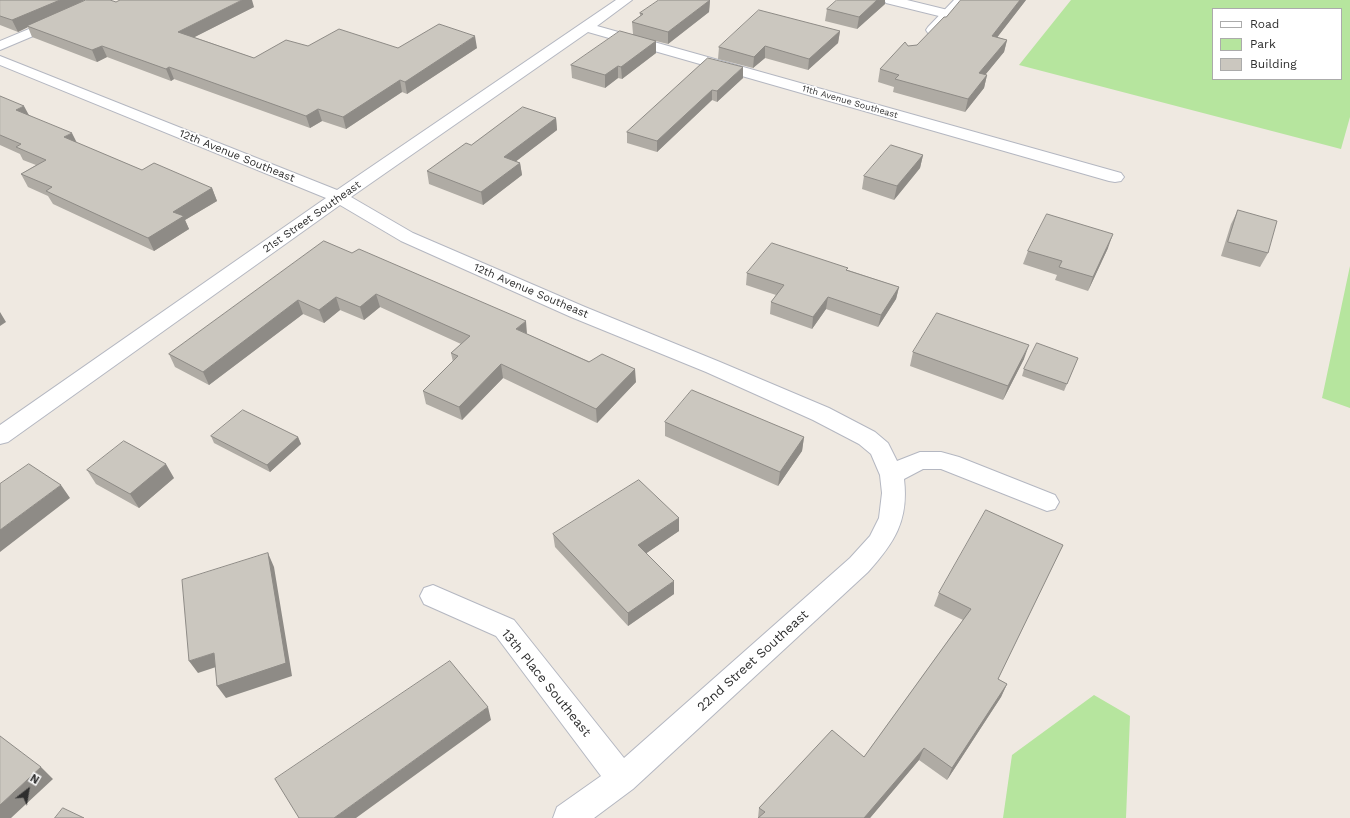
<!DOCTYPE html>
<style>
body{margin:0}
#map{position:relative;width:1350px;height:818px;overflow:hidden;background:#efe9e1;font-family:"Work Sans",sans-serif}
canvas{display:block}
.legend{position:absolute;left:1212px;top:8px;width:130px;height:72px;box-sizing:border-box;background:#fff;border:1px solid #ababab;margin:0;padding:5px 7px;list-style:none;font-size:12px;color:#2e2e2e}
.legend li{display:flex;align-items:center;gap:8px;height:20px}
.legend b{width:20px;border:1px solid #ababab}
.north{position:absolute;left:8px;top:770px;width:40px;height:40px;-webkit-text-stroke:3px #fff;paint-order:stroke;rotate:31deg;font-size:11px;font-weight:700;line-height:16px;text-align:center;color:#2e2e2e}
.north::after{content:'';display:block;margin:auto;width:14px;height:18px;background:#2e2e2e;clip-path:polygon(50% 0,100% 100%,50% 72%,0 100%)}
</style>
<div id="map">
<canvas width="1350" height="818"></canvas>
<ul class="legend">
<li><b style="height:5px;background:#fff"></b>Road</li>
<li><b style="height:11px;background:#b6e59e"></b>Park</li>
<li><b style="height:11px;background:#cbc7bf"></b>Building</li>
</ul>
<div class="north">N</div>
</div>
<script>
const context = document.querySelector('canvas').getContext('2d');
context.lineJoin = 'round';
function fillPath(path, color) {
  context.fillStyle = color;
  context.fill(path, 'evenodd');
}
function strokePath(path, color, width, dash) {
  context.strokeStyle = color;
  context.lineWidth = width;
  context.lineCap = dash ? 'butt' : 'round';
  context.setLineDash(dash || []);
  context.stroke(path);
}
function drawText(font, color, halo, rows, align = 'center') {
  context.font = font + ' "Work Sans",sans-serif';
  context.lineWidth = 3.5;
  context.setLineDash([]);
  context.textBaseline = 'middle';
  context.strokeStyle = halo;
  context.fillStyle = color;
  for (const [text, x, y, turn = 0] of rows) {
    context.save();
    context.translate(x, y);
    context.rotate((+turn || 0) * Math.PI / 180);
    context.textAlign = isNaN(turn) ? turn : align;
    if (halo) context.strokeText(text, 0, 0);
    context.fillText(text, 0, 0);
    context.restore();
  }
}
const green = new Path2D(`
 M1071,0h279v117l-9,32 -322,-84zM1213,9h128v70h-128z
 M1350,266v142l-28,-10z
 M1094,695l36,21 -4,102h-123l9,-63z`);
const lane = new Path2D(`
 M954,0h12l-30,33h-8l-2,-3 2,-3z
 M53,19l4,1 2,3 -2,3 -57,24v-9z`);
const street = new Path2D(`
 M616,0h16l-35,26 524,147 3,4 -3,4 -6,1 -6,-1 -521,-149 -237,165 62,36 172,74 135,55 109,46 46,24 13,11 9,18 23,-9h21l18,5 96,38 4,7 -4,7 -8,2 -106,-42h-18l-19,10c5,42 -10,64 -36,93l-235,217 -39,29h-41l4,-11 44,-31 -105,-140 -72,-32 -4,-8 4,-8 9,-3 81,35 110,138 226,-200 20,-22 9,-18 3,-25 -2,-18 -9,-21 -12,-10 -46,-24 -107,-48 -135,-55 -170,-76 -61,-36 -332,237 -8,2v-19l326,-227 -326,-133v-9l337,134z
 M884,0h23l45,11 2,3 -2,3 -5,1 -61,-15z`);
const wall = new Path2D(`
 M0,0l116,2 138,5 -60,30 60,21 54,-12 90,2h79l-70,46 -5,-2 -56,37 -24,-8 -12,7 -136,-49 -3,2 -64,-24 -10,5 -65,-25 -4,-10 -10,5 -18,-7z
 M710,0l-1,12 -41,32 -12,-3v12l-34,26 -4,-1 -13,10 -33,-10 -1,-13 62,-31 -1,-12 8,-6v-3z
 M1026,0l-29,37 10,3 -3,12 -19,23h2l-3,13 -19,24 -72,-20 1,-5 -16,-5 2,-13 28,-23 9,-1 29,-28z
 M885,4l-28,25 -32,-8 2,-12z
 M840,31l-2,12 -30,27 -43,-12 -12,10 -35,-9 1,-12z
 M708,58l35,20 -26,24 -5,-2 -55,52 -30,-9v-11z
 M0,96l29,19 48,28 65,27 70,18 5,13 -32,19 4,9 -35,22 -101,-47 -5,-8 -20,-9 -7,-13 15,-9 -13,-5 -3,-6 -20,-9z
 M556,118l1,12 -41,31 4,2 2,12 -39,30 -54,-21 -2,-13 44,-26z
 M923,155l-3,13 -26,32 -32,-11 2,-13z
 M1238,210l30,43 -8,14 -39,-11 10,-32z
 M324,241l203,93 109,48 -39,41 -94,-45 -41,42 -36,-16 -3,-13 30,-29 -2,-9 10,-9 -81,-37 -16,13 -24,-10 -16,13 -21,-9 -94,71 -34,-18 -6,-13z
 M1108,248l-20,43 -33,-11 2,-5 -34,-11 5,-13z
 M848,270l51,17 -3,12 -18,28 -52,-18 -14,20 -42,-15 1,-12 5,-7 -30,-10 1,-12z
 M913,352l111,7 -21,41 -93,-34z
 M1078,358l-14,33 -42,-15 2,-7z
 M665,422l139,15 -2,14 -24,35 -113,-50z
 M211,436l87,1 3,7 -31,28 -56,-29z
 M87,470l87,8 -35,30 -43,-24z
 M679,518v13l-33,22 28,41 -46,32 -73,-79 -2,-13z
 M1063,545l-65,134 9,5 -6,13 -54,83 -28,-20 -49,58h-112l1,-10 105,-51 99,-137 -29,-14 5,-13z`);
const shadedWall = new Path2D(`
 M60,0h25l-58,26 1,1 -10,5 -6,-12z
 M242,0h10l2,7 -71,36 -5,-11z
 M710,0l-1,12 -41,32v-12z
 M877,0h8v4l-28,25 2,-12z
 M1020,0h6l-37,48 3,-12z
 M840,31l-2,12 -30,27 1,-11z
 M475,36l2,12 -70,46 -2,-12z
 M1007,40l-3,12 -28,34 3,-13z
 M656,41v12l-34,26 -1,-12z
 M102,46l5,11 -10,5 -5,-12z
 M765,46v12l-12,10 1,-11z
 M618,66v12l-13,10v-13z
 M169,67l5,12 -3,2 -5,-12z
 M743,67v11l-26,24v-11z
 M987,75l-3,13 -19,24 3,-13z
 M400,80l2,12 -56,37 -3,-12z
 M712,90v10l-55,52v-11z
 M24,106l7,13 -15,-9z
 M318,109l4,12 -12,7 -4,-12z
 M556,118l1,12 -51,39 -2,-12z
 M72,133l6,12 -14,-8z
 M923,155l-3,13 -26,32 3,-14z
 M520,163l2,12 -39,30 -2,-13z
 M212,188l5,13 -32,19 4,9 -35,22 -6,-13 25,-26z
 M1113,234l-5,14 -20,43 5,-14z
 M899,287l-3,12 -18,28 3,-12z
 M376,294l4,13 -16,13 -4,-13z
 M336,297l4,13 -16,13 -5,-13z
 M828,297l-2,12 -14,20 1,-12z
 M298,300l5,14 -94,71 -6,-13z
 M0,312l6,10 -6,4z
 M526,321l1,13 -11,-5z
 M1029,345l-5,14 -21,41 5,-14z
 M501,364l2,14 -41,42 -3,-13z
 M635,369l1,13 -39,41 -1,-14z
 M298,437l3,7 -31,28 -3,-7z
 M804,437l-2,14 -24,35 2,-14z
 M166,464l8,14 -35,30 -9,-14z
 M61,485l9,13 -70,54v-22z
 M679,518v13l-41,28v-14z
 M268,553l6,14 18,109 -66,22 -9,-12z
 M674,581v13l-46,32v-13z
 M214,653l8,12 -24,8 -9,-12z
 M1007,684l-6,13 -54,83 5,-12z
 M488,707l3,13 -135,98h-22z
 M924,748l-5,12 -49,58h-6z
 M41,767l12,12 -42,39h-11v-13z`);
const building = new Path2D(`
 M0,0h60l-48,20 -12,-4z
 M86,0h24l6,2 4,-2h122l-64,32 76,26 32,-18 22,6 31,-17 59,19 41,-24 36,12 -70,46 -5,-2 -57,37 -25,-8 -12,7 -137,-49 -3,2 -64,-23 -10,4 -65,-24z
 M659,0h51l-42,32 -36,-10 11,-8 -3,-1z
 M837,0h40l-18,17 -32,-8z
 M961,0h59l-28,36 15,4 -28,33 8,2 -19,24 -73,-20 4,-4 -19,-6 25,-27 3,4 9,-1 27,-28h2z
 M759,10l81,21 -31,28 -44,-13 -11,11 -35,-10z
 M620,31l36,10 -35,26 -3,-1 -13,9 -34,-10z
 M708,58l35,9 -26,24 -5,-1 -55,51 -30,-9z
 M0,96l24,10 -8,4 56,23 -8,4 78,33 12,-7 58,25 -39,24 11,4 -36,22 -102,-47 6,-4 -31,-13 25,-14 -30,-13 5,-3 -21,-9z
 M523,107l33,11 -52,39 16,6 -39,29 -54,-21 39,-28 5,2z
 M891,145l32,10 -26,31 -33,-10z
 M1238,210l39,11 -9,32 -40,-11z
 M1047,214l66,20 -20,43 -34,-10 3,-6 -34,-10z
 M324,241l28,12 7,-4 167,72 -10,8 73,33 13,-8 33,15 -39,40 -95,-45 -42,43 -36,-16 35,-35 -7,-3 19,-17 -94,-42 -16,13 -24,-10 -17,13 -21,-10 -95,72 -34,-18z
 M772,243l76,25 -2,2 53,17 -18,28 -53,-18 -15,20 -42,-15 13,-17 -37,-12z
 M937,313l92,32 -21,41 -95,-34z
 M1037,343l41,15 -11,26 -43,-15z
 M692,390l112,47 -24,35 -115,-50z
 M243,410l55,27 -31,28 -56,-29z
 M124,441l42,23 -36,30 -43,-24z
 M29,464l32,21 -61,45v-46z
 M639,480l40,38 -41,27 36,36 -46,32 -75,-79z
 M986,510l77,35 -65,134 9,5 -55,84 -28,-20 -60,70h-106l7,-6 -6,-4 73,-78 32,27 107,-148 -32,-16z
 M268,553l18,110 -69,23 -3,-33 -25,8 -7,-81z
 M450,661l38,46 -154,111h-35l-24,-39z
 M0,736l41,31 -41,38z
 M63,808l21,10h-29z`);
const farStreetnames = [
 ["11th Avenue Southeast",850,102,16]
];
const streetNames = [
 ["12th Avenue Southeast",237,156,22],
 ["21st Street Southeast",312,217,-35],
 ["12th Avenue Southeast",531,291,23]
];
const nearStreetnames = [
 ["22nd Street Southeast",753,661,-42],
 ["13th Place Southeast",546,683,51]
];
fillPath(green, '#b6e59e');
strokePath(lane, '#b4b7c1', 2);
strokePath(street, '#b4b7c1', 2);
fillPath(lane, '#fff');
fillPath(street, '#fff');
fillPath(wall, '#afaba4');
fillPath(shadedWall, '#8e8b86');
fillPath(building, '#cbc7bf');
strokePath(building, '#8e8b86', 1);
drawText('9px', '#2e2e2e', '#fff', farStreetnames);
drawText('11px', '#2e2e2e', '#fff', streetNames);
drawText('13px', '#2e2e2e', '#fff', nearStreetnames);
</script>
